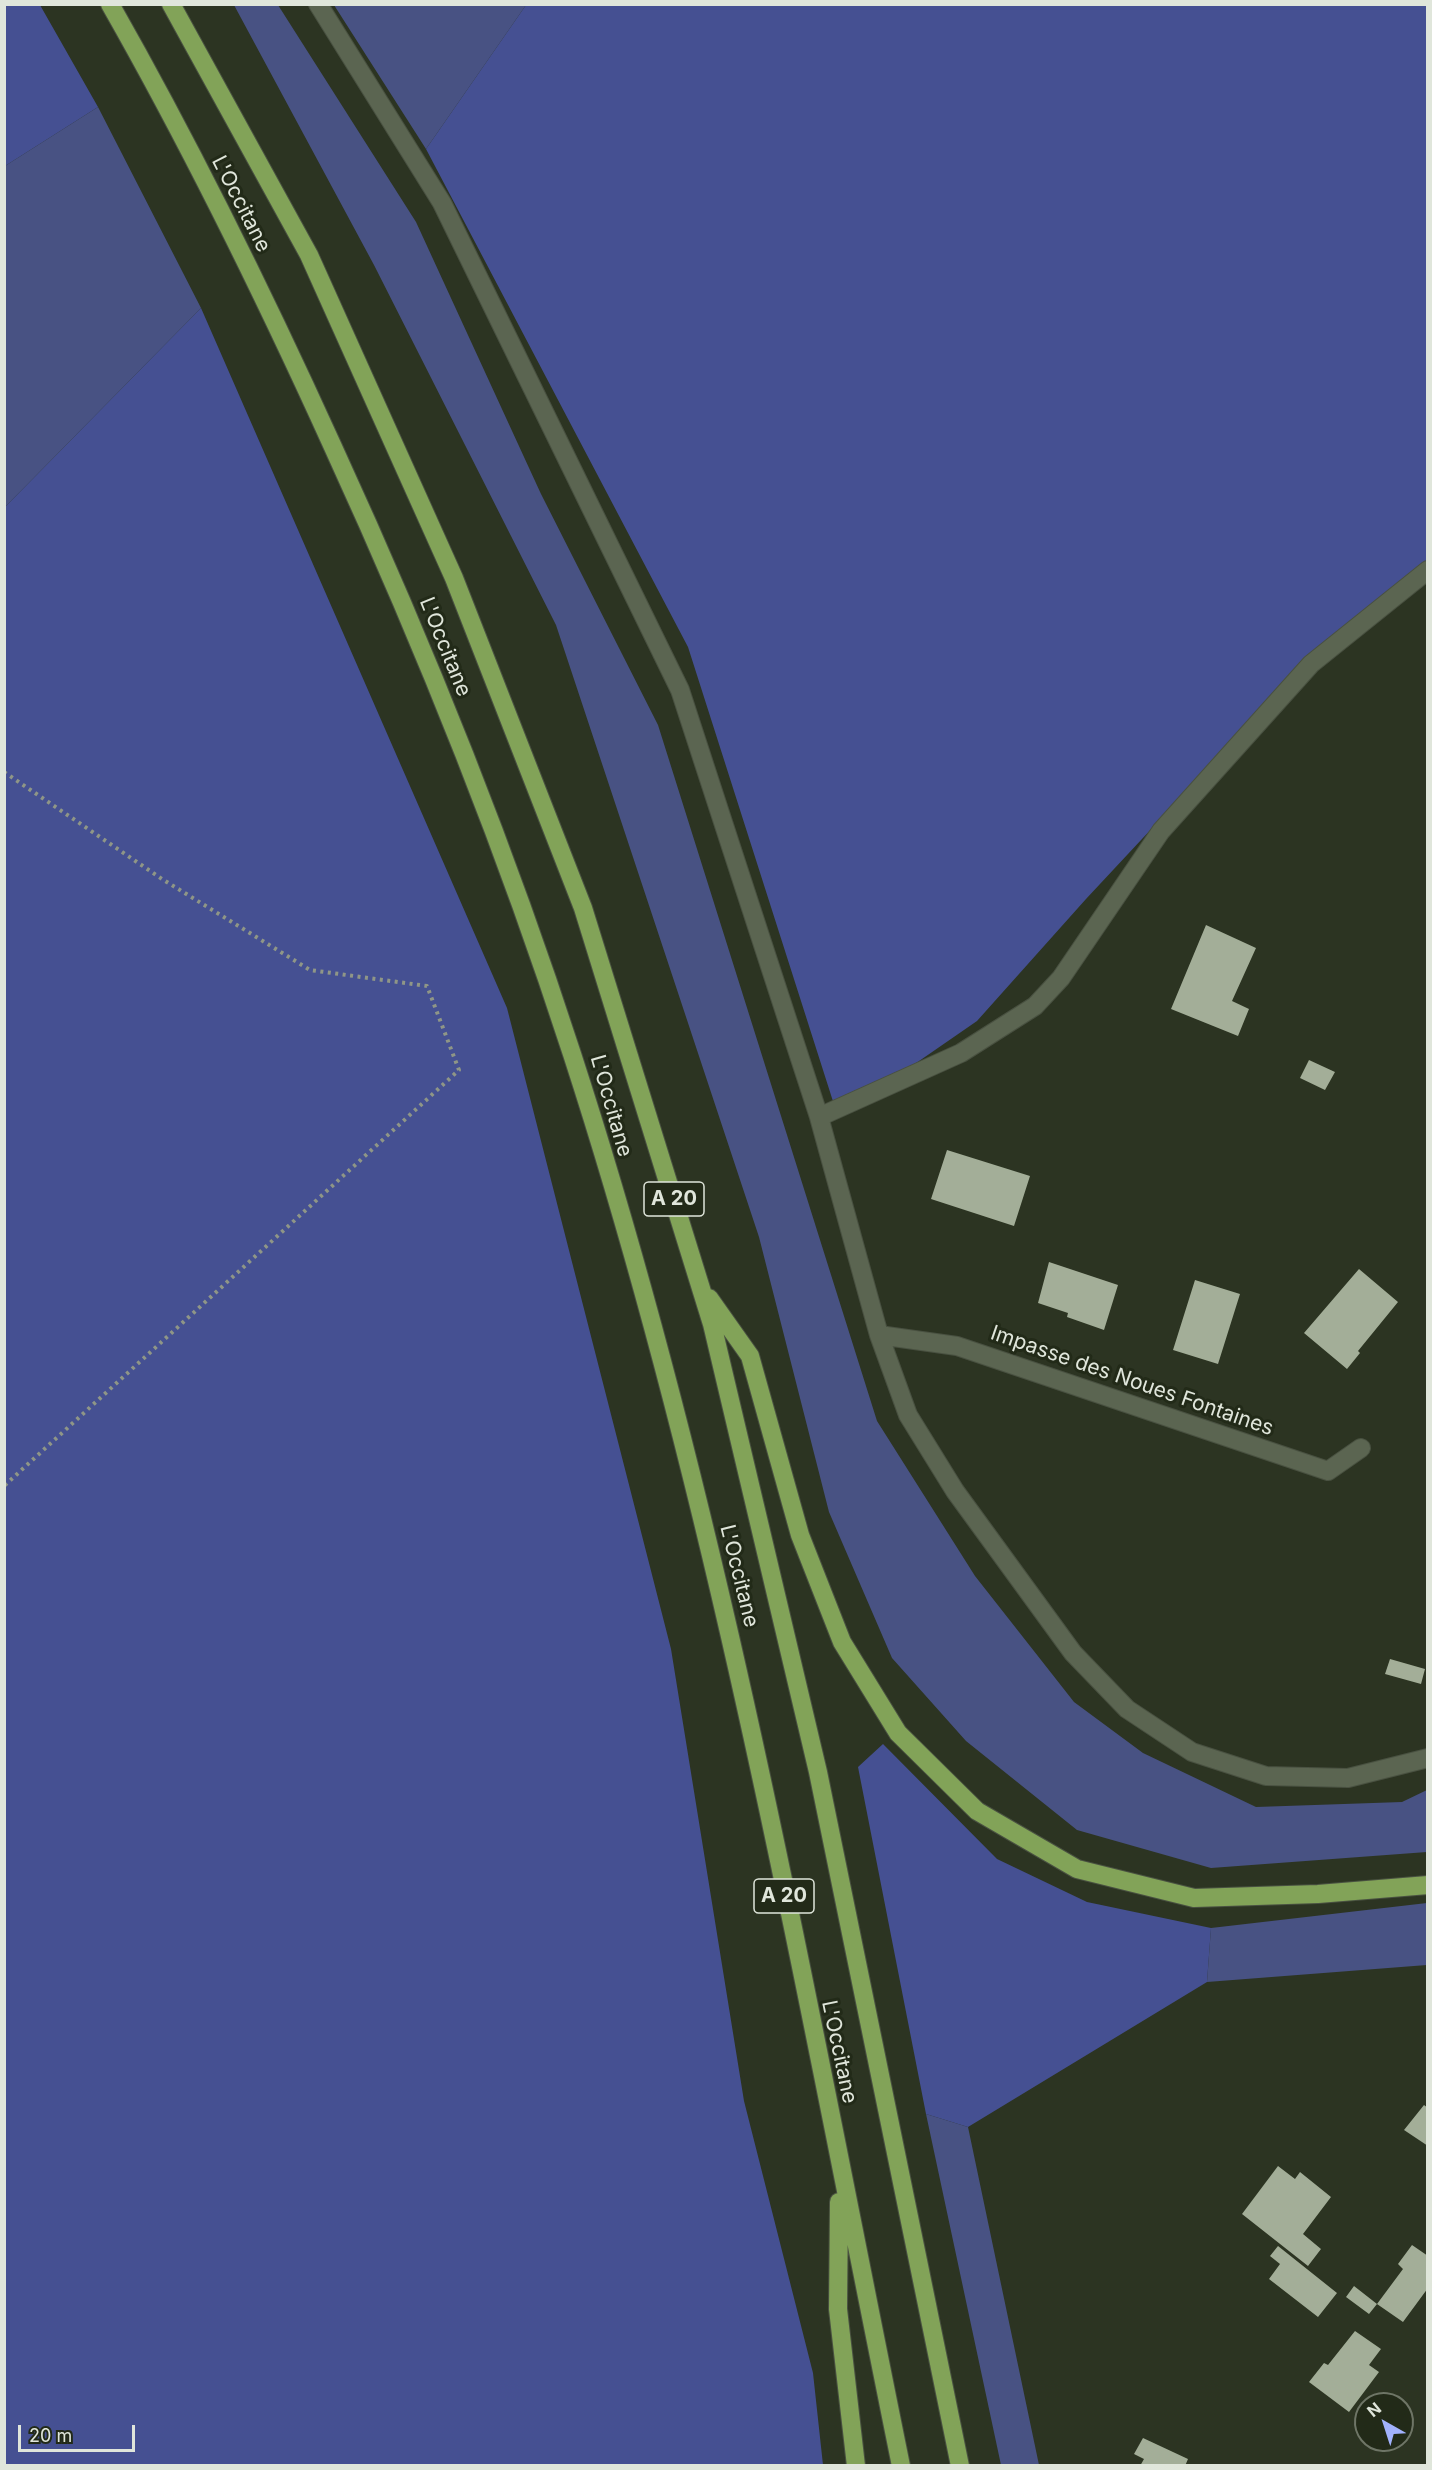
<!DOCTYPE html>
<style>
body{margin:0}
#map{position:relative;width:1432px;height:2470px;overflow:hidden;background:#2c3422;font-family:Inter,sans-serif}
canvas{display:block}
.frame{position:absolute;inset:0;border:6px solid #e0e6db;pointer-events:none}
.north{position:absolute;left:1354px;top:2392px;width:60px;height:60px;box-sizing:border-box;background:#222a18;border:2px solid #6e7566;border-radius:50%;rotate:321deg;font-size:16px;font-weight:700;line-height:24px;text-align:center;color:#e0e6db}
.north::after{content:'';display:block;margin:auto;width:21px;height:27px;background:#a2b2fd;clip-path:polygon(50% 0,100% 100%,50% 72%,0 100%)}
.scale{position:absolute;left:18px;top:2425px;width:117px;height:27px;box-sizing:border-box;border:3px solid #e0e6db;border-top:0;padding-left:8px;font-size:18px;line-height:21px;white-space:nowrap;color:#e0e6db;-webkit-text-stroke:4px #222a18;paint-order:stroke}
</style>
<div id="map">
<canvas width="1432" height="2470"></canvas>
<div class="frame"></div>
<div class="north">N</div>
<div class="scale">20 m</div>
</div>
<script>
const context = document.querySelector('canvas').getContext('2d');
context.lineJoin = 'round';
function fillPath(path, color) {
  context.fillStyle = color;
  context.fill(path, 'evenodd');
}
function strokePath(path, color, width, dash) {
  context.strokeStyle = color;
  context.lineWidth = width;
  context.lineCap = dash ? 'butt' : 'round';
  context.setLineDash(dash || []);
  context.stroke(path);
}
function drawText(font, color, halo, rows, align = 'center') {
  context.font = font + ' Inter,sans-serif';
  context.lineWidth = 6;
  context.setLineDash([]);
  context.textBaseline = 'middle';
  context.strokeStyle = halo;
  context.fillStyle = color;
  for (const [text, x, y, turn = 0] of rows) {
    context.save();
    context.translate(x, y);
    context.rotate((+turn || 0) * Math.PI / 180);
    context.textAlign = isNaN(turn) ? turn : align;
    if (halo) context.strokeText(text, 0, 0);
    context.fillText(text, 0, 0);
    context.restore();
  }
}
const green = new Path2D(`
 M234,5h44l138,217 125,272 117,231 219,696 98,155 99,126 69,51 113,54 146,-5 25,-12v62l-216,16 -134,-38 -111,-89 -74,-83 -63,-146 -70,-275 -203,-612 -182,-360z
 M334,5h192l-100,144z
 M98,107l103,201 -196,199v-341z
 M1427,1903v62l-220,17 4,-54z
 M926,2114l42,13 71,338h-38z`);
const forest = new Path2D(`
 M5,4l35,1 58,102 -93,59z
 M526,5h901v567l-105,74 -236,253 -109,122 -139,96 -150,-470 -262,-498z
 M201,308l306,700 164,641 73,452 69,272 10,92h-818v-1958z
 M883,1744l114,115 90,43 124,26 -4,54 -239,145 -42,-13 -68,-347z`);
const building = new Path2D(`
 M1206,925l50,23 -24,53 17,8 -11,27 -67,-27z
 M1309,1060l26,12 -10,18 -25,-12z
 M947,1150l83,26 -16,50 -83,-27z
 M1049,1262l69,23 -14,45 -37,-13 1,-4 -30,-10z
 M1359,1269l39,33 -40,49 2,2 -13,16 -43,-36z
 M1195,1280l45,14 -22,70 -45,-14z
 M1390,1659l35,10 -4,15 -36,-10z
 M1424,2105l4,3v38l-24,-16z
 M1278,2166l17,13 5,-7 31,25 -28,37 18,15 -13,17 -66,-52z
 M1412,2245l16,11v32l-25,34 -26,-18 26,-35 -5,-5z
 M1278,2246l59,47 -19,24 -49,-38 11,-15 -10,-8z
 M1354,2286l23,18 -8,10 -23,-17z
 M1355,2331l26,18 -12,16 10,7 -30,40 -40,-30 15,-19 4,2z
 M1143,2438l45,21 -3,7h-45l4,-7 -10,-5z`);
const path = new Path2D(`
 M4,772l158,107 148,91 117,16 32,84 -455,416`);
const minor = new Path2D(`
 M318,4l124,199 238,487 139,427 60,218 29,80 47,76 118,162 54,56 65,43 74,24 82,2 80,-20
 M819,1117l142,-64 74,-47 26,-28 100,-147 150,-167 117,-94
 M879,1335l78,11 371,125 33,-23`);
const highway = new Path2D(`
 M110,4c82,144 155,293 223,443 91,198 172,400 239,607 149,458 233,940 329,1412
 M171,4l138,251 145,323 129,330 129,416 106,448 142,694
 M709,1298l41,58 50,179 42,107 56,91 79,78 100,58 117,29 124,-4 110,-9
 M839,2202l-1,107 18,157`);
const shields = [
 [674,1199,60],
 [784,1896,60]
];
const shieldNames = [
 ["A 20",674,1199],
 ["A 20",784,1896]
];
const streetNames = [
 ["L'Occitane",241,204,63],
 ["L'Occitane",445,647,68],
 ["L'Occitane",611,1106,74],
 ["Impasse des Noues Fontaines",1132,1381,19],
 ["L'Occitane",739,1576,76],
 ["L'Occitane",839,2052,78]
];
fillPath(green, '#485283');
fillPath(forest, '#455092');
fillPath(building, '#a3ae98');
strokePath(minor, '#495141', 20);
strokePath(highway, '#495141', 20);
strokePath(path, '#8f9687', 4, [3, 4.5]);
strokePath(minor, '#5b6551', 18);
strokePath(highway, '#82a358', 18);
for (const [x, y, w] of shields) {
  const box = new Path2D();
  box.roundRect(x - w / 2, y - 17, w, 34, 4.5);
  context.fillStyle = '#222a18';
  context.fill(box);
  strokePath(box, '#e0e6db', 1.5);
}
drawText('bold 20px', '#e0e6db', null, shieldNames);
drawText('21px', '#e0e6db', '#222a18', streetNames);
</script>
